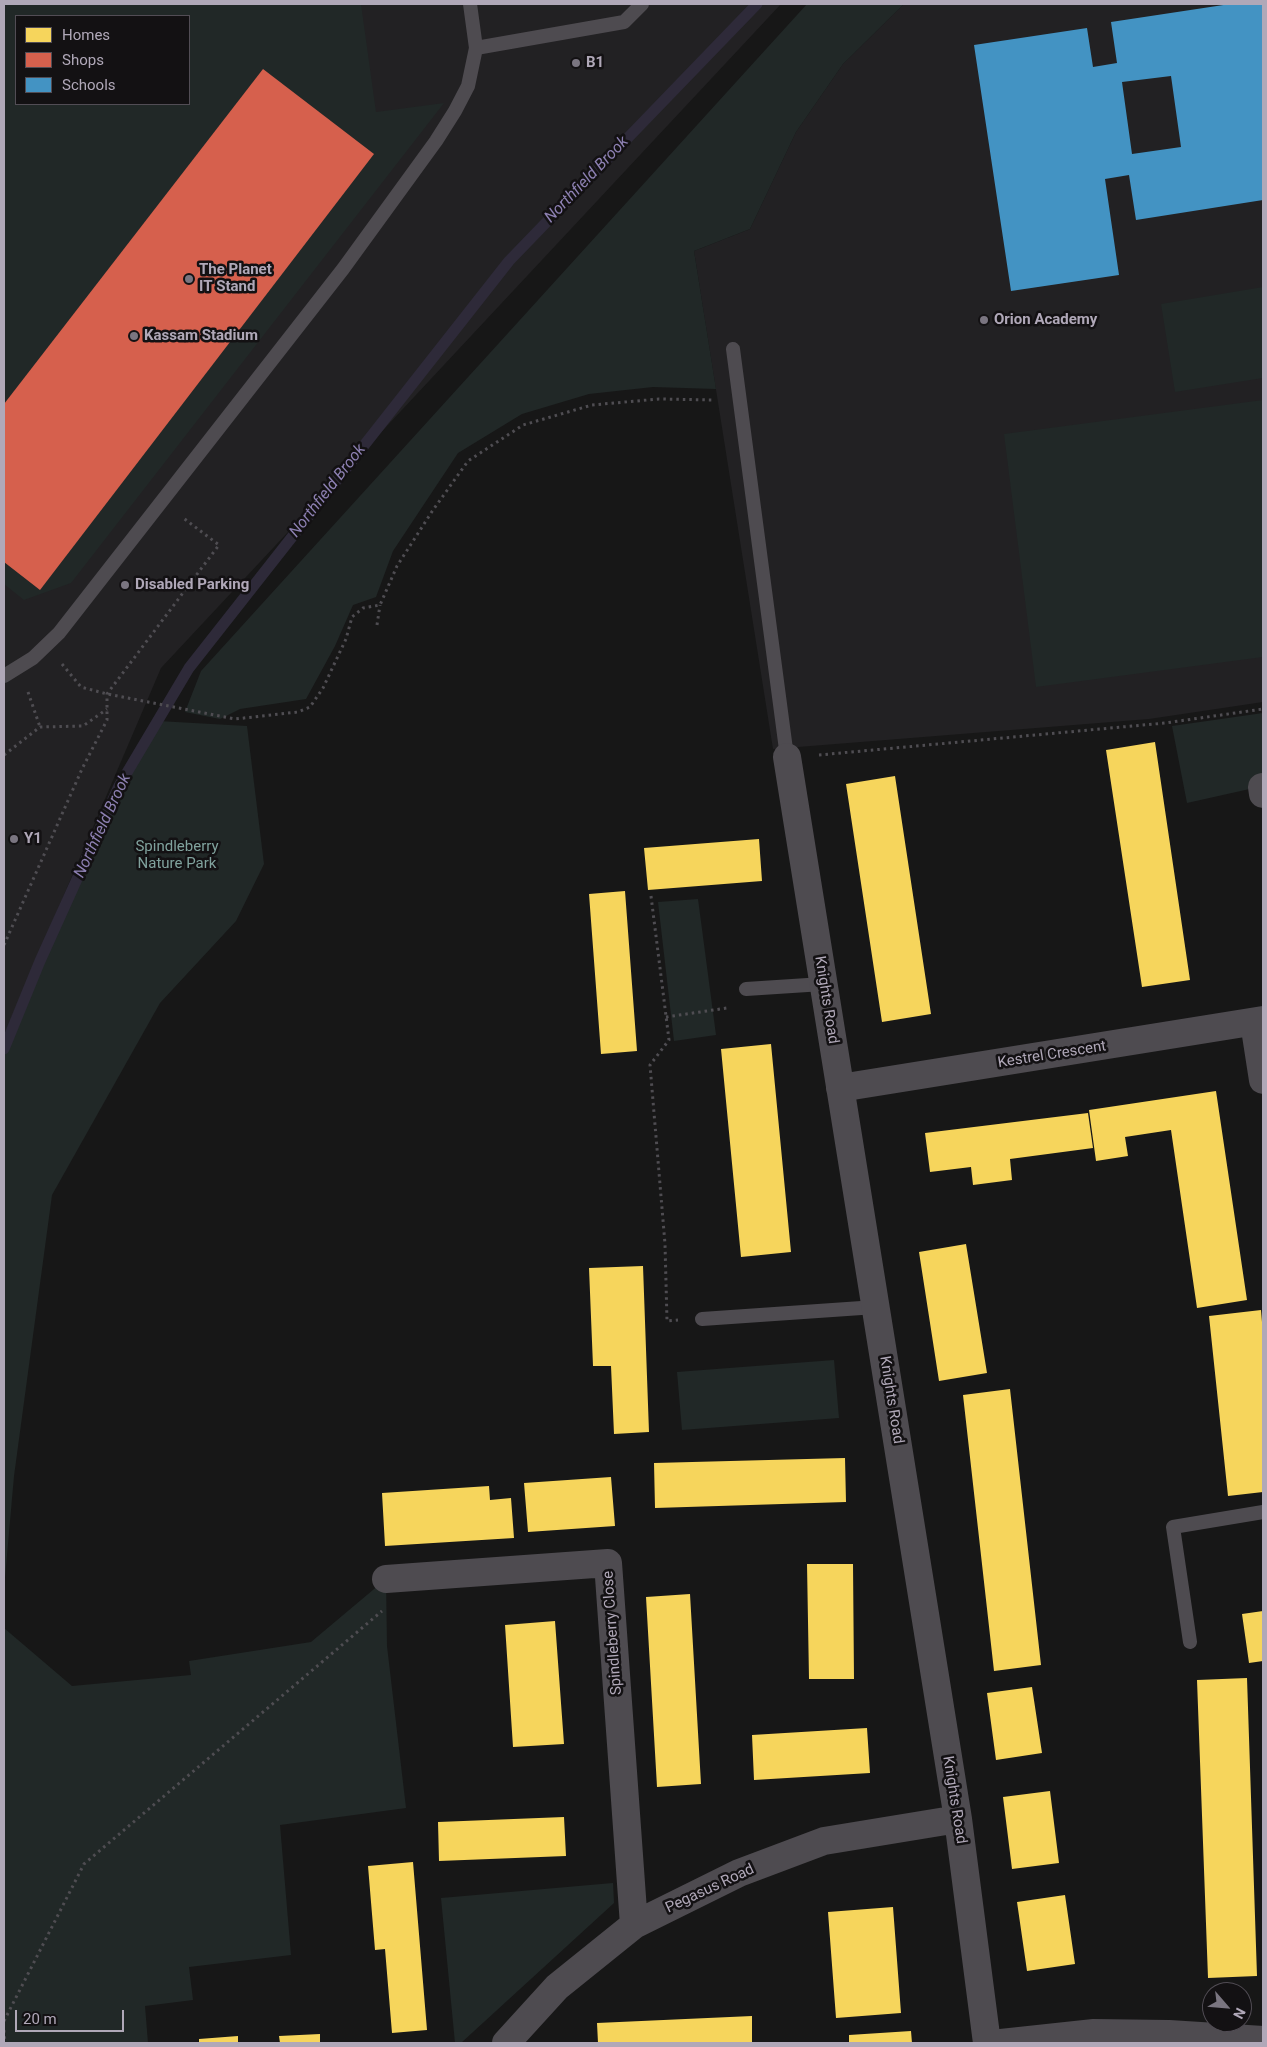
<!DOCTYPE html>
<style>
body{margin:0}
#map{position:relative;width:1267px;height:2047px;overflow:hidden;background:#171717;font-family:Roboto,sans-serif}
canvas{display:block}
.frame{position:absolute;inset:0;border:5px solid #b0a8b8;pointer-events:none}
.legend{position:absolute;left:15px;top:15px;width:175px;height:90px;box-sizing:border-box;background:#131113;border:1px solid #524d55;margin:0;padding:6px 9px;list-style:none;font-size:15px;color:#b0a8b8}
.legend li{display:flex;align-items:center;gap:10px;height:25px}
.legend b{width:25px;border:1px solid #524d55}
.north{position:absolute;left:1202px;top:1982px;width:50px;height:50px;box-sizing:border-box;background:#131113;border:1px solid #524d55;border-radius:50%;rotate:117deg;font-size:14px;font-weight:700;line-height:20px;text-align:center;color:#b0a8b8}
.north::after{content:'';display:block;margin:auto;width:18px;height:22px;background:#7a7580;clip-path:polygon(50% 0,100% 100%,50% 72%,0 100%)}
.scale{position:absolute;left:15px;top:2010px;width:109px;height:22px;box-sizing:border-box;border:2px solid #b0a8b8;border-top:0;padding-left:6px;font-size:15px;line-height:18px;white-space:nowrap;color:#b0a8b8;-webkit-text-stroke:4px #131113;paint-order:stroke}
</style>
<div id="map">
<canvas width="1267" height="2047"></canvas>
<div class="frame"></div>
<ul class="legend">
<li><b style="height:14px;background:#f6d55c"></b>Homes</li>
<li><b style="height:14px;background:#d6604d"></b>Shops</li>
<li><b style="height:14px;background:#4393c3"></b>Schools</li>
</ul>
<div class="north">N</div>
<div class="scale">20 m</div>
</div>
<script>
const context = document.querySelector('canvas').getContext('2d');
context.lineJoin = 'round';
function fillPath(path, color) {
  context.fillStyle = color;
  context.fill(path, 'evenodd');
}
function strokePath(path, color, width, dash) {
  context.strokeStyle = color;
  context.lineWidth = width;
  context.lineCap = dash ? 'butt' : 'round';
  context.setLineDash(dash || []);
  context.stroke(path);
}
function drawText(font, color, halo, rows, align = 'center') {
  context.font = font + ' Roboto,sans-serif';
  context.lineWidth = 5;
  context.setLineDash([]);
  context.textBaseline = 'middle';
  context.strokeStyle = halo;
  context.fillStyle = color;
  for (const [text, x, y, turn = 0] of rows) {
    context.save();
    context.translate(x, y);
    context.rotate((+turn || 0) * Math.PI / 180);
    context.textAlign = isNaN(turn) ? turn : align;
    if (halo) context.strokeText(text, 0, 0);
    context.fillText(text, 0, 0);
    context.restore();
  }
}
const built = new Path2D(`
 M4,4h777l-620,664 -157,367zM16,16h173v88h-173z
 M904,4h359v698l-114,17 -376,30 -79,-498 56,-22 46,-97 47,-68z`);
const green = new Path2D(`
 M4,4h357l15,108 68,-9 -373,480 -47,17 -20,-16zM16,16h173v88h-173z
 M807,4h97l-61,60 -47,68 -46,97 -56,22 22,138 -63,-2 -64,7 -67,20 -64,39 -65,98 -17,46 -23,8 -18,41 -29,53 -66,10 -20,10 -35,-7 16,-41z
 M1263,287v91l-88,14 -14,-88z
 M1263,400v257l-227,30 -32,-253z
 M1263,713v73l-76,17 -15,-77z
 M158,721l89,5 17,138 -28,57 -76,82 -108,192 -38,281 -10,113v-540l36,-88 79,-175z
 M698,899l18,136 -42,6 -16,-139z
 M834,1360l5,58 -157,12 -5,-58z
 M386,1579l1,67 19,162 -126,17 11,130 -102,12 4,33 -48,6 3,37h-144v-415l68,58 119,-11 -2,-14 122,-19z
 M613,1883l1,20 -153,140h-6l-14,-145z`);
const homes = new Path2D(`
 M1155,742l35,238 -48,7 -36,-237z
 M895,776l36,238 -49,8 -36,-238z
 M759,839l3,42 -114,9 -4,-42z
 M625,891l12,160 -36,3 -12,-160z
 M771,1044l20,208 -50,5 -20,-208z
 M1216,1091l31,209 -50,8 -26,-178 -46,7 3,19 -32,5 -7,-51z
 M1088,1113l5,35 -83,11 2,21 -39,5 -2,-18 -41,5 -5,-39z
 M966,1244l21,129 -48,8 -20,-129z
 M643,1266l6,166 -35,2 -3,-68h-18l-4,-98z
 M1261,1310l2,24v158l-35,4 -19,-180z
 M1010,1389l31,276 -47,6 -31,-276z
 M845,1458l1,44 -191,6 -1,-45z
 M611,1477l4,49 -87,6 -4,-49z
 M489,1486l1,14 21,-2 3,40 -129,8 -3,-53z
 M807,1564h46l1,115h-45z
 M690,1594l11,190 -44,3 -11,-190z
 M1263,1611v50l-14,2 -7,-49z
 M555,1621l9,123 -51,3 -8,-122z
 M1247,1678l10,298 -49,2 -11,-298z
 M1032,1687l10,66 -46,7 -9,-67z
 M867,1728l3,45 -116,7 -2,-45z
 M1050,1791l9,72 -47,6 -9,-72z
 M564,1817l2,39 -127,5 -1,-39z
 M413,1862l14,168 -35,3 -7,-84 -10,1 -7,-84z
 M1065,1895l10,69 -48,7 -10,-69z
 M893,1907l8,106 -65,5 -8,-106z
 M752,2016v27h-154l-1,-20z
 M911,2031l1,12h-63v-8z
 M320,2034v9h-40l-1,-7z
 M238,2036v7h-39v-4z`);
const shops = new Path2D(`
 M263,69l111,85 -334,436 -36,-28v-158z`);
const schools = new Path2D(`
 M1230,4h33v196l-127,20 -7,-45 -24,4 14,96 -108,16 -37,-246 113,-17 6,39 24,-4 -6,-41zM1171,76l10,71 -49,7 -10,-72z`);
const stream = new Path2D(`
 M4,1049l36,-88 79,-175 70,-118 320,-407 248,-257`);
const path = new Path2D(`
 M377,625l3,-20
 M62,664l19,23 26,7 128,25 63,-7 12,-5 13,-19 23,-49 6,-22 11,-9 17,-3 17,-39 36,-56 35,-49 55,-36 69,-20 67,-6 56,1
 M28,692l12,35
 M4,755l36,-28 43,-1 24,-17
 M819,755l346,-32 98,-14
 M651,896l18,144 -19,25 15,179 2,77 11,-1
 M4,945l78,-176 25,-49v-26l112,-149 -37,-28
 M666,1017l61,-9
 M4,2021l80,-157 298,-253
 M4,2030l1,13`);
const service = new Path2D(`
 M476,48l148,-26 18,-18
 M733,349l54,408
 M4,676l29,-18 26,-25 284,-364 93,-128 19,-30 13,-25 8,-38 -6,-44
 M746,989l77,-5
 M702,1319l174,-12
 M1190,1642l-17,-115 90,-15`);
const minor = new Path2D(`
 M787,757l171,1062 29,224
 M1262,787l1,7
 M1254,1022l9,58
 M840,1088l423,-68
 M386,1579l222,-16 26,362
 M506,2043l51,-56 77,-62 105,-52 85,-32 134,-22
 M1001,2043l93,-10 75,1 94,6`);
const markers = [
 [576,63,5,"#7a7580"],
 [189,279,5,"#7a7580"],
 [984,320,5,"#7a7580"],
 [134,336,5,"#7a7580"],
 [125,585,5,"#7a7580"],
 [14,839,5,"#7a7580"]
];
const poiNames = [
 ["B1",586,63],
 ["The Planet",199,270],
 ["IT Stand",199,287],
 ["Orion Academy",994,320],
 ["Kassam Stadium",144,336],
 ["Disabled Parking",135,585],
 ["Y1",24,839]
];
const parkNames = [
 ["Spindleberry",177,847],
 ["Nature Park",177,864]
];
const streetNames = [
 ["Knights Road",826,1000,81],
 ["Kestrel Crescent",1052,1055,-9],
 ["Knights Road",891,1400,81],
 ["Spindleberry Close",613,1633,-94],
 ["Knights Road",954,1800,81],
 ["Pegasus Road",710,1889,-25]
];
const waterNames = [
 ["Northfield Brook",587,180,-46],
 ["Northfield Brook",328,491,-52],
 ["Northfield Brook",103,826,-65]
];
fillPath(built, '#222123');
fillPath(green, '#212827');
fillPath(homes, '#f6d55c');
fillPath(shops, '#d6604d');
fillPath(schools, '#4393c3');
strokePath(stream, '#2e2a39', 11);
strokePath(path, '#4f4d52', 3, [2.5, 4]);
strokePath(service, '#4e4b50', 14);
strokePath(minor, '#4e4b50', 28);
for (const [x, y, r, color] of markers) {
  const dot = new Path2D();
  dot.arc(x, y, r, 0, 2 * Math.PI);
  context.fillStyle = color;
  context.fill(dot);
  strokePath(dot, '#131113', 2);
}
drawText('bold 15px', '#b0a8b8', '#131113', poiNames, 'left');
drawText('15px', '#80a29d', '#131113', parkNames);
drawText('15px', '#b0a8b8', '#131113', streetNames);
drawText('italic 16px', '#8d80b2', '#131113', waterNames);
</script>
